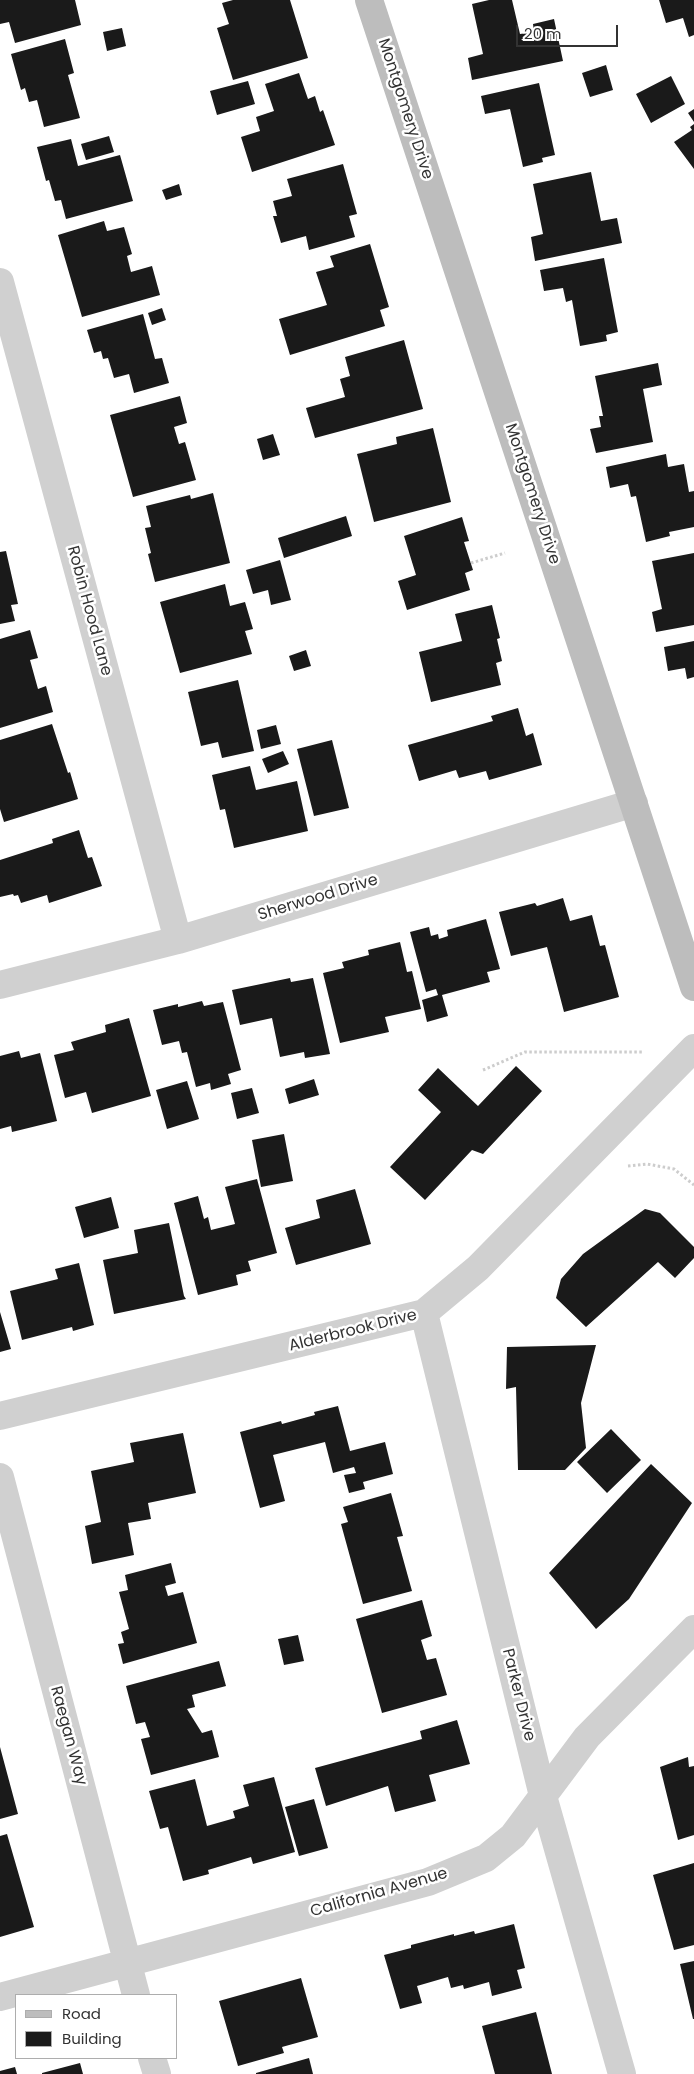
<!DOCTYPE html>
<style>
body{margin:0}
#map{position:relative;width:694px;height:2074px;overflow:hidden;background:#fff;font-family:Poppins,sans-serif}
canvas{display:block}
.legend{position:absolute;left:15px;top:1994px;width:162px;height:65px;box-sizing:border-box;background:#fff;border:1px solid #adadad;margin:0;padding:6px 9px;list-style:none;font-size:15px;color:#333}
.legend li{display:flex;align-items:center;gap:10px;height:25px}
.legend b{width:25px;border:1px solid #adadad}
.scale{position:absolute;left:516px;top:25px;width:102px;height:22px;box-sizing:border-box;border:2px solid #333;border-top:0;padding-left:6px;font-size:15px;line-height:18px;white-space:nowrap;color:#333;-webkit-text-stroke:4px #fff;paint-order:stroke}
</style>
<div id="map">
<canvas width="694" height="2074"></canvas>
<ul class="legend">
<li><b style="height:6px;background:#bdbdbd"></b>Road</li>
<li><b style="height:14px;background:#1a1a1a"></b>Building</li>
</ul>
<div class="scale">20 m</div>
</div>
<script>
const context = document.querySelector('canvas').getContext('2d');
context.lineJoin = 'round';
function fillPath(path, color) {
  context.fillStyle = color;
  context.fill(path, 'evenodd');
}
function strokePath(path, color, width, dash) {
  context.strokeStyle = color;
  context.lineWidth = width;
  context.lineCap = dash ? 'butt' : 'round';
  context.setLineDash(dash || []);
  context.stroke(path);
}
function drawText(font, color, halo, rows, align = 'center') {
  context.font = font + ' Poppins,sans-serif';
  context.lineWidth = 5;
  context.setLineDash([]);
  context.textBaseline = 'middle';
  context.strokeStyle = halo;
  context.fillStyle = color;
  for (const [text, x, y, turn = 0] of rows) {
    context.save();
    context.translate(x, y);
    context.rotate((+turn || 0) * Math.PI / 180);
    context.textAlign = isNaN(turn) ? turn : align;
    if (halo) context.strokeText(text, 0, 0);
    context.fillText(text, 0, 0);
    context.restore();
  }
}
const building = new Path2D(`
 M0,0h75l6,25 -66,18 -6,-21 -9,2z
 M233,0h57l18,58 -75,22 -16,-52 12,-4 -7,-21z
 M489,0h23l8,34 14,-2 -1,-8 21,-5 9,42 -91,19 -4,-22 15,-4 -11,-50z
 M659,0h35v35l-5,2 -6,-19 -17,5z
 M122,28l4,18 -19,5 -4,-19z
 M65,39l9,34 -6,2 12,43 -36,9 -7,-27 -8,2 -4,-14 -4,2 -10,-36z
 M606,65l7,25 -23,7 -8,-24z
 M299,73l9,26 7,-3 5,16 3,-2 12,35 -83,27 -11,-35 19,-6 -4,-14 18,-6 -9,-27z
 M671,76l14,28 -34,19 -15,-29z
 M248,81l7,23 -38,11 -7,-24z
 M539,83l16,72 -13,3 1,4 -20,5 -13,-58 -25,5 -4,-18z
 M694,109v13l-6,-9z
 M694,124v45l-20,-27 18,-12 -2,-3z
 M109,136l5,16 -28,8 -5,-16z
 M71,139l7,27 42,-11 13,46 -67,18 -5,-19 -6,1 -6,-21 -3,1 -9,-34z
 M343,164l14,50 -8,2 6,21 -46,13 -3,-14 -25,7 -8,-27h4l-4,-15 19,-5 -5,-17z
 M591,172l10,49 16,-3 5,25 -87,18 -4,-24 12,-3 -10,-50z
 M179,184l3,11 -16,5 -4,-10z
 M104,221l3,10 17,-4 8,27 -5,2 4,16 21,-6 8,29 -78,22 -24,-82z
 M370,244l19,63 -9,3 5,16 -95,29 -11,-36 48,-14 -11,-33 18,-5 -4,-11z
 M604,258l14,74 -12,3 1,6 -27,5 -8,-46 -6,2 -3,-14 -19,3 -4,-21z
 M162,308l4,12 -14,5 -4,-12z
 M143,314l12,45 7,-1 7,25 -35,10 -5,-19 -15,4 -6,-20 -5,1 -2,-8 -7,2 -7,-23z
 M404,340l19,69 -108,29 -9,-30 39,-11 -5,-18 10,-3 -5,-19z
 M658,363l4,22 -19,4 10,53 -57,11 -6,-24 11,-2 -2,-11h4l-8,-40z
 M180,396l7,27 -13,4 5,17 6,-2 11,38 -63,17 -23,-82z
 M433,428l18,74 -77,20 -17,-68 40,-10 -1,-7z
 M273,434l7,21 -17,5 -6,-21z
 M666,454l2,13 16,-3 5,28 5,-1v36l-25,5 1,4 -24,6 -10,-46 -5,1 -3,-13 -18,4 -4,-21z
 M213,493l17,70 -75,19 -7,-28 3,-1 -6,-25 6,-1 -5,-21 44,-11 1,4z
 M346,516l6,20 -68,22 -6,-20z
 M462,517l7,24 -5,1 9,28 -8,3 5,17 -63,20 -9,-29 18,-6 -12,-39z
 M6,551l12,53 -7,1 4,16 -15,3v-72z
 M694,553v72l-38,7 -4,-20 10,-3 -10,-48z
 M280,560l11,40 -20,5 -3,-15 -15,4 -7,-24z
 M225,584l5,22 15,-4 8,27 -8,2 7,23 -72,19 -20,-71z
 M492,605l8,33 -3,1 5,22 -6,2 5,22 -70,17 -12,-50 43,-11 -7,-27z
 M30,630l8,28 -8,2 8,29 8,-3 7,26 -53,16v-89z
 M694,641v36l-7,2 -2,-11 -17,3 -4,-24z
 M306,650l5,16 -17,5 -5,-15z
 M238,680l16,71 -32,7 -4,-16 -17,4 -13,-54z
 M518,708l8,28 7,-3 9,32 -53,15 -3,-9 -27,7 -3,-8 -37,11 -11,-36 85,-24 -2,-5z
 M52,724l16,49 2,-1 8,27 -74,23 -4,-13v-69z
 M276,725l5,19 -20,5 -4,-19z
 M332,740l17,68 -35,8 -17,-67z
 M283,751l6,13 -21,9 -6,-14z
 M250,766l6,24 41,-9 11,50 -74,17 -9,-39 -5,1 -8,-35z
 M79,830l9,28 4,-1 10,29 -53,17 -2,-8 -26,8 -3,-8 -4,1 -1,-2 -13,3v-37l53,-17 -1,-4z
 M563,898l7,23 22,-6 8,31 5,-1 14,52 -55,15 -17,-65 -36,9 -12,-44 36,-9 2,3z
 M486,919l14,50 -13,3 3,10 -48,13 6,21 -21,6 -5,-22 16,-5 -2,-6 -10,3 -16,-60 19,-5 2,9 7,-2 1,5 9,-3 -1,-6z
 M400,942l7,30 5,-1 9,38 -36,8 4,15 -49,11 -17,-70 21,-5 -2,-6 27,-7 -1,-5z
 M290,978l1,4 22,-4 17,76 -25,4 -1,-6 -24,5 -8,-39 -32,7 -8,-35z
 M202,1001l2,5 19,-4 18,68 -13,4 3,10 -20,6 -1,-7 -14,4 -9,-35 -5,1 -3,-12 -17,4 -9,-35 25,-6v3z
 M129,1018l22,78 -59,17 -6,-21 -21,6 -11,-43 20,-5 -3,-8 35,-10 -1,-7z
 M19,1051l2,7 19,-5 17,68 -45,11 -1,-6 -11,3v-73z
 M516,1066l26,25 -59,63 -11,-4 -47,50 -35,-33 51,-55 -23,-22 20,-22 40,38z
 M314,1079l5,16 -30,9 -4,-15z
 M187,1081l12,38 -32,10 -11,-39z
 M252,1088l7,25 -22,6 -6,-26z
 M284,1134l9,47 -32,6 -9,-47z
 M257,1179l20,74 -29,8 3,10 -15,4 2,10 -40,10 -24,-92 24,-7 6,23 4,-2 3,13 24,-6 -10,-37z
 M355,1189l16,55 -75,21 -11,-37 35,-10 -4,-18z
 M111,1197l8,31 -35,10 -9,-31z
 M645,1209l15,4 34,34v11l-19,20 -17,-16 -72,65 -30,-29 5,-19 22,-25z
 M169,1223l15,73 2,3 -72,15 -11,-54 35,-7 -4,-23z
 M79,1263l15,62 -21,6 -1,-4 -50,13 -12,-49 48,-12 -3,-10z
 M0,1312l11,37 -11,3z
 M596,1345l-15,58 5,45 -21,22h-47l-2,-83 -10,2 1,-42z
 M338,1406l12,45 35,-9 8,32 -30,8 2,7 -16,4 -5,-18 12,-2 -2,-6 -21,6 -8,-31 -52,13 12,46 -25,7 -20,-76 41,-11 1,3 33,-9 -1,-3z
 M611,1429l30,31 -34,33 -30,-31z
 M183,1433l13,60 -48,10 3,16 -23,4 6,32 -42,9 -7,-38 16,-4 -10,-51 43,-9 -4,-19z
 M651,1464l41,39 -63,96 -33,30 -47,-56z
 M391,1493l12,43 -6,1 15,54 -49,13 -22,-80 7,-2 -5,-15z
 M171,1563l5,20 -11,3 3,10 15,-4 14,51 -74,21 -5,-20 6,-1 -3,-11 8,-3 -10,-37 9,-2 -3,-15z
 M422,1600l10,36 -11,4 6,20 9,-2 11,37 -65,18 -26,-94z
 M298,1635l6,26 -20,4 -6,-26z
 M219,1661l7,25 -34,9 3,12 -8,2 15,24 10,-3 7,27 -68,18 -10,-36 9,-2 -5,-15 -9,2 -10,-38z
 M457,1720l13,44 -41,11 7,26 -41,11 -7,-26 -62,20 -11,-38 107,-29 -2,-8z
 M0,1747l18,67 -18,5z
 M688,1757l1,10 5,-1v69l-16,5 -18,-73z
 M274,1777l21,75 -42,12 -2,-7 -43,13 1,4 -26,7 -15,-54 -8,2 -11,-38 46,-12 12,47 28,-8 -2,-7 16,-5 -6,-21z
 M314,1799l14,49 -29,8 -14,-49z
 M7,1834l27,93 -34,10v-101z
 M694,1863v82l-20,5 -21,-75z
 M514,1924l11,44 -8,2 5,18 -30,8 -3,-14 -25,7 -1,-4 -12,3 -3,-11 -31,9 5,17 -22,6 -16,-54 27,-7v-3l43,-11v2l20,-5 1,3z
 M694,1961v58h-1l-13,-55z
 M301,1978l17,59 -36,10 2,6 -46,13 -19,-65z
 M536,2012l16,62h-57l-13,-48z
 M309,2058l4,16h-57v-1z
 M80,2063l3,11h-41v-1z
 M15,2067l2,7h-17v-3z`);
const path = new Path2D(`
 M471,563l34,-10
 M483,1070l42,-18h119
 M628,1166l19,-2 27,5 20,16`);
const street = new Path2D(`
 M0,282l178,658
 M0,985l178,-45 456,-137
 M424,1313l119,483 79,278
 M0,1416l424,-103 54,-45 216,-220
 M0,1477l136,518
 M0,1997l428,-115 58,-24 27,-22 74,-99 107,-108
 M152,2058l5,16`);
const secondary = new Path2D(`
 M369,0l325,987`);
const streetNames = [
 ["Montgomery Drive",405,109,72],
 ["Montgomery Drive",532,494,72],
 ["Robin Hood Lane",89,611,75],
 ["Sherwood Drive",318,898,-17],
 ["Alderbrook Drive",353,1331,-14],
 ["Parker Drive",518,1695,76],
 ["Raegan Way",68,1736,75],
 ["California Avenue",379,1893,-16]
];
fillPath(building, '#1a1a1a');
strokePath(path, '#cdcdcd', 3, [2.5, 2.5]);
strokePath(street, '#d0d0d0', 28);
strokePath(secondary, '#bdbdbd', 28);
drawText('16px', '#333', '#fff', streetNames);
</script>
